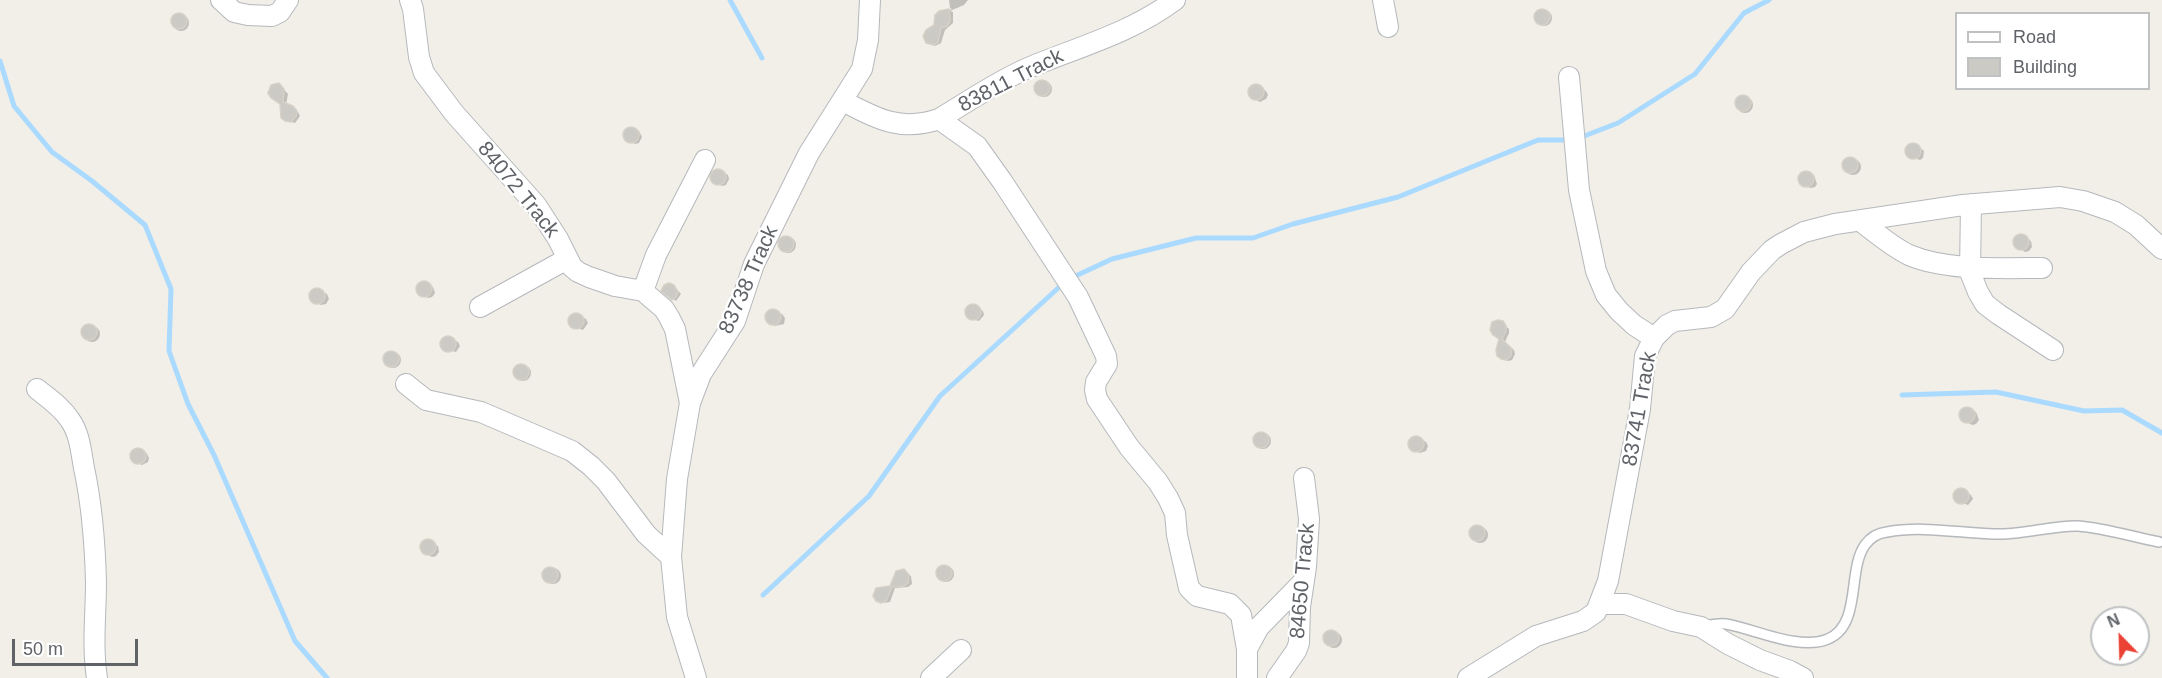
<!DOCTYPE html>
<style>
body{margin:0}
#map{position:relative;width:2162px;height:678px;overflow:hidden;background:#f1efe8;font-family:Arial,sans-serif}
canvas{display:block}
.legend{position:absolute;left:1955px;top:12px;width:195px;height:78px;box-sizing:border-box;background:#fff;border:2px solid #bfc1c3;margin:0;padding:8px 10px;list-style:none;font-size:18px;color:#5f6368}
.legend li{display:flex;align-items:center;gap:12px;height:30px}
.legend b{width:30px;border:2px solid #bfc1c3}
.north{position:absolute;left:2090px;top:606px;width:60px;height:60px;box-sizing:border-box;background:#fff;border:2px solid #bfc1c3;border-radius:50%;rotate:337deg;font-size:16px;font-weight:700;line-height:24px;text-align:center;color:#5f6368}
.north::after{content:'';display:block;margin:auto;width:21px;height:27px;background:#ea4335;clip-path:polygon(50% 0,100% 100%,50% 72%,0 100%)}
.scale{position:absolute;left:12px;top:639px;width:126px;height:27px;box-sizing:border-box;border:3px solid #5f6368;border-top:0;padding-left:8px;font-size:18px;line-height:21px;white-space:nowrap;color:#5f6368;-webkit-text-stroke:4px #fff;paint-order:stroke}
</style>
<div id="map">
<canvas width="2162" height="678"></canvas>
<ul class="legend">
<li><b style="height:8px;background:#fff"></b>Road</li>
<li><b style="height:16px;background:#cccac5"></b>Building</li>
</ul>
<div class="north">N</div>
<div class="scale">50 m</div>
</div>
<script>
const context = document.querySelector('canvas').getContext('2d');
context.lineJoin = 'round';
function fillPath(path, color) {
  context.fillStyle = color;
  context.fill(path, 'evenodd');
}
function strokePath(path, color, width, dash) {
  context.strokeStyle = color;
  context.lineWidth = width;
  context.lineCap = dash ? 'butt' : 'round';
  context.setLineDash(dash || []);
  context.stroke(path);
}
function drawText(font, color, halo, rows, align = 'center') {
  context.font = font + ' Arial,sans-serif';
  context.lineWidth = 4.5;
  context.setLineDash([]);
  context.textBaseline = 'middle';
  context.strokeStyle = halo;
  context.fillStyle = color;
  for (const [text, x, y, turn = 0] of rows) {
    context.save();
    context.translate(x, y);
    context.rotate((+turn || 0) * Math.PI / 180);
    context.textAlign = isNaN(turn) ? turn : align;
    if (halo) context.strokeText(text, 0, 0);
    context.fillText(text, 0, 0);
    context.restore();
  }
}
const shadow = new Path2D(`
 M949,0h19l-4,5 -14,6 3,1v11l-8,7 -4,13 -6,3 -8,-4 9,-16 2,-12 14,-5 -2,-1z
 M1536 18a8 8 0 1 1 16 0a8 8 0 1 1-16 0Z
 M173 23a8 8 0 1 1 16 0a8 8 0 1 1-16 0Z
 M1036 89a8 8 0 1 1 16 0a8 8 0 1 1-16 0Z
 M281,86l7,8 -2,11 12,7 2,4 -5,7 -7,-2 -7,-18z
 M1258,86l8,5 2,4 -2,4 -6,3 -8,-4 -3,-7 2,-4z
 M1737 105a8 8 0 1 1 16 0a8 8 0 1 1-16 0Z
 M631,128l8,3 3,6 -3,6 -4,1 -10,-6 -1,-4z
 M1910,144h5l9,7 -1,7 -3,2 -11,-4 -3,-4z
 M1845 167a8 8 0 1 1 16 0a8 8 0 1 1-16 0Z
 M720,170l8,5 1,4 -3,6 -4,1 -10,-6 2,-8z
 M1804,173l10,2 3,9 -2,3 -5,1 -10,-6 -1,-4z
 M2020,235l11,6 1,6 -3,4 -4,1 -10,-7 1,-8z
 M780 245a8 8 0 1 1 16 0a8 8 0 1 1-16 0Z
 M423,282l10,5 2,6 -3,4 -4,1 -11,-6 2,-9z
 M674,286l7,8 -5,7 -3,-2z
 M317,289l10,5 2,5 -3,5 -5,1 -10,-6 2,-8z
 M972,305l11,6 1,4 -5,6 -11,-3 -2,-4 2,-7z
 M771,311l11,3 3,4 -1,6 -9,2 -8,-5v-7z
 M578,314l8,5 2,4 -5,7 -11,-4 -3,-7 2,-3z
 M1502,323l7,6v4l-4,9 9,8 1,4 -3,6 -4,1 -9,-4z
 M84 334a8 8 0 1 1 16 0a8 8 0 1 1-16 0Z
 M448,337l10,5 2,4 -4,6 -12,-3 -2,-6 2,-4z
 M385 360a8 8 0 1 1 16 0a8 8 0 1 1-16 0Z
 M515 373a8 8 0 1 1 16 0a8 8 0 1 1-16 0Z
 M1965,409l11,3 3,8 -3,4 -4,1 -11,-6v-4z
 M1255 441a8 8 0 1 1 16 0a8 8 0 1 1-16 0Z
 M1418,437l8,5 2,4 -2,5 -6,2 -8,-4 -3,-6 2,-4z
 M137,449l9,3 3,6 -1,4 -6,3 -9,-4 -2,-7z
 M1960,489l11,6 2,4 -5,6 -11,-4 -3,-4 3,-6z
 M1472 535a8 8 0 1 1 16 0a8 8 0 1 1-16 0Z
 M427,541l11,5 1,6 -3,4 -4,1 -8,-4 -3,-4 3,-7z
 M938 574a8 8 0 1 1 16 0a8 8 0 1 1-16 0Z
 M545 576a8 8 0 1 1 16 0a8 8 0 1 1-16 0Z
 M901,571l10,5 1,8 -4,3 -13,1 -5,14 -7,1 -4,-2 12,-13z
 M1326 640a8 8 0 1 1 16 0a8 8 0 1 1-16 0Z`);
const stream = new Path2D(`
 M730,0l32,58
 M0,61l14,45 38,46 40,29 53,44 26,64 -2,62 19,53 26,51 81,186 32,37
 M1579,138l39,-15 77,-49 49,-61 25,-13
 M1902,395l94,-3 88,19 38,-1 40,23
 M763,595l106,-99 71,-100 127,-116 45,-21 84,-21h57l40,-14 105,-27 140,-57h32`);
const building = new Path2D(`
 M1534 17a8 8 0 1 1 16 0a8 8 0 1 1-16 0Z
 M949,9l1,12 -3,5 -6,2 -3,14 -4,3 -8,-2 -3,-7 3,-6 8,-5 1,-10 4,-4z
 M171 21a8 8 0 1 1 16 0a8 8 0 1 1-16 0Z
 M1034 88a8 8 0 1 1 16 0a8 8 0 1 1-16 0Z
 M279,83l5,6 -1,13 10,4 4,5 -1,5 -5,6 -6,-1 -4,-3 -1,-14 -9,-6 -3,-5 3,-8z
 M1248 92a8 8 0 1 1 16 0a8 8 0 1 1-16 0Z
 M1735 103a8 8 0 1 1 16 0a8 8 0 1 1-16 0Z
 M623 135a8 8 0 1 1 16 0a8 8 0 1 1-16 0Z
 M1905 151a8 8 0 1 1 16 0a8 8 0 1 1-16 0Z
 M1842 165a8 8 0 1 1 16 0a8 8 0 1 1-16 0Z
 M710 177a8 8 0 1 1 16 0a8 8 0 1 1-16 0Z
 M1798 179a8 8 0 1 1 16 0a8 8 0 1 1-16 0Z
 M2013 242a8 8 0 1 1 16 0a8 8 0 1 1-16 0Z
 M778 244a8 8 0 1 1 16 0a8 8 0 1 1-16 0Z
 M416 289a8 8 0 1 1 16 0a8 8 0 1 1-16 0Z
 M669,283l5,2 4,7 -2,5 -4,3 -11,-9 3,-6z
 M309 296a8 8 0 1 1 16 0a8 8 0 1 1-16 0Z
 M965 312a8 8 0 1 1 16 0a8 8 0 1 1-16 0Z
 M765 317a8 8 0 1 1 16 0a8 8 0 1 1-16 0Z
 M568 321a8 8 0 1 1 16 0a8 8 0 1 1-16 0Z
 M1498,320l5,1 3,5v5l-4,8 10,10 -1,7 -5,4 -5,-1 -4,-3 -1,-6 3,-11 -6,-4 -3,-5 2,-8z
 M81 332a8 8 0 1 1 16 0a8 8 0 1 1-16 0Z
 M440 344a8 8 0 1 1 16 0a8 8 0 1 1-16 0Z
 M383 359a8 8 0 1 1 16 0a8 8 0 1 1-16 0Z
 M513 372a8 8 0 1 1 16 0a8 8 0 1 1-16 0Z
 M1959 415a8 8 0 1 1 16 0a8 8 0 1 1-16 0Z
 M1253 440a8 8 0 1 1 16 0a8 8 0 1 1-16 0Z
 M1408 444a8 8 0 1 1 16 0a8 8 0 1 1-16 0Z
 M130 456a8 8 0 1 1 16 0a8 8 0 1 1-16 0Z
 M1953 496a8 8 0 1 1 16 0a8 8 0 1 1-16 0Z
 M1469 533a8 8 0 1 1 16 0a8 8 0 1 1-16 0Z
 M420 547a8 8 0 1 1 16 0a8 8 0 1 1-16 0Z
 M936 573a8 8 0 1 1 16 0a8 8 0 1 1-16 0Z
 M542 575a8 8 0 1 1 16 0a8 8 0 1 1-16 0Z
 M904,569l5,6 -1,8 -4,3 -12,1 -6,14 -5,2 -5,-2 -3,-5 3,-8 14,-2 6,-15z
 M1323 638a8 8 0 1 1 16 0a8 8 0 1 1-16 0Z`);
const service = new Path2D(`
 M1703,626c7,-1 16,-3 23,-2 29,5 73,27 102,15 34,-14 19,-69 37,-94 5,-7 13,-12 22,-13 37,-7 77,2 114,2 24,0 55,-9 77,-8 27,2 55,11 81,16`);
const minor = new Path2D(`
 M221,0l13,12 14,3 24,1 8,-4 8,-12
 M410,0l3,9 6,48 5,16 30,40 82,92 22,34 14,28 6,5 11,5 26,9 28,5 21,18 5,8 6,12 15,74
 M1383,0l5,27
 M1569,77l10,113 17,81 10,24 13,16 15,14 20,13
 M843,101c34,18 58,31 96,18 30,-18 57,-37 89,-51 50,-21 103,-35 147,-68
 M939,119l38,27 25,35 76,116 28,59 1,8 -11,18 -1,8 2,9 32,48 29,35 10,16 7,15 2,22 12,53 8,8 33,8 11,11 6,34v29
 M1971,204l-1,68 8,20 7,12 13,10 55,36
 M1860,221c15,11 32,26 49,34 38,16 92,13 133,13
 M643,291l13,-36 49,-95
 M480,307l87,-48
 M406,384l20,16 55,12 91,39 19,15 15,15 40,53 25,23
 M37,389c11,9 25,18 33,31 10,14 11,32 14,48 8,37 11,76 12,114 0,32 -4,64 1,96
 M1601,604h25l47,17 28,6 27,17 32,16 30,11 13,7
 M1247,649l12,-22 45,-46
 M696,678l-19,-61 -6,-60 6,-78 13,-76 11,-29 34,-53 19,-57 55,-111 53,-84 6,-29 2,-40
 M931,678l30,-28
 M1277,678l19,-27 3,-8 1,-36 6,-40 3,-48 -5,-41
 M1468,678l68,-42 47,-15 13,-9 12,-31 32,-172 5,-53 9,-18 13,-13 8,-4 36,-4 14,-8 26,-37 21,-22 9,-6 23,-12 31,-8 128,-19 97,-8 23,4 32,11 21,13 26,24`);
const streetNames = [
 ["83811 Track",1011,81,-27],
 ["84072 Track",518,190,51],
 ["83738 Track",749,280,-66],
 ["83741 Track",1640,409,-80],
 ["84650 Track",1303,581,-85]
];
fillPath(shadow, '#0003');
strokePath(stream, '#aadaff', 5);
fillPath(building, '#cccac5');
strokePath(building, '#d6d1c6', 1.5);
strokePath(service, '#b5b8bc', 12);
strokePath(minor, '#b5b8bc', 22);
strokePath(service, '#fff', 9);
strokePath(minor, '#fff', 20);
drawText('21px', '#5f6368', '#fff', streetNames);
</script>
